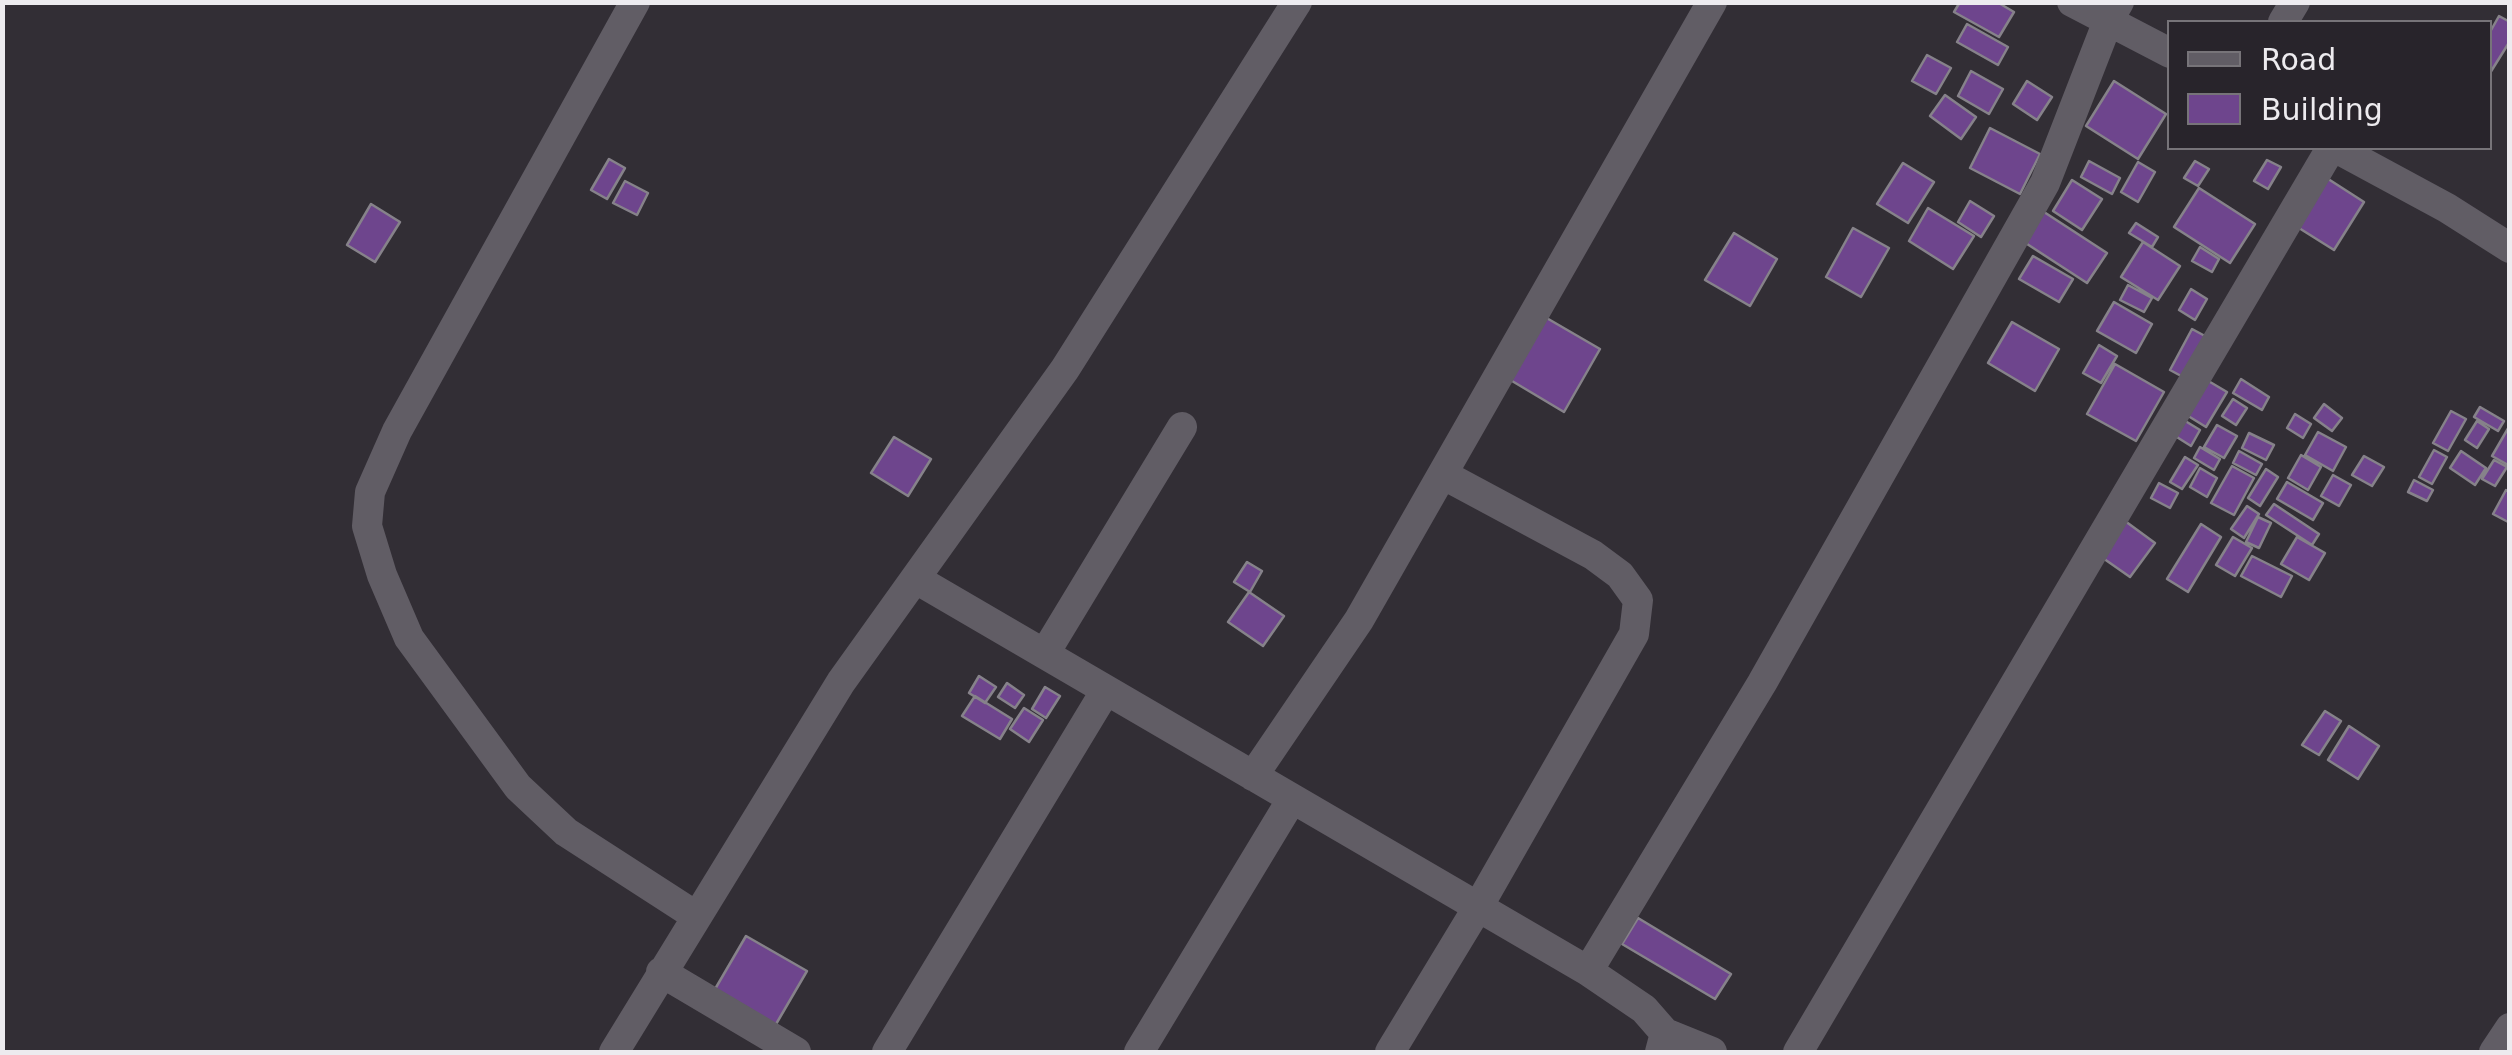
<!DOCTYPE html>
<style>
body{margin:0}
#map{position:relative;width:2512px;height:1055px;overflow:hidden;background:#322e35;font-family:"DejaVu Sans",sans-serif}
canvas{display:block}
.frame{position:absolute;inset:0;border:5px solid #edebef;pointer-events:none}
.legend{position:absolute;left:2167px;top:20px;width:325px;height:130px;box-sizing:border-box;background:#28242b;border:2px solid #777479;margin:0;padding:12px 18px;list-style:none;font-size:30px;color:#edebef}
.legend li{display:flex;align-items:center;gap:20px;height:50px}
.legend b{width:50px;border:2px solid #777479}
</style>
<div id="map">
<canvas width="2512" height="1055"></canvas>
<div class="frame"></div>
<ul class="legend">
<li><b style="height:12px;background:#615d65"></b>Road</li>
<li><b style="height:28px;background:#6e458d"></b>Building</li>
</ul>
</div>
<script>
const context = document.querySelector('canvas').getContext('2d');
context.lineJoin = 'round';
function fillPath(path, color) {
  context.fillStyle = color;
  context.fill(path, 'evenodd');
}
function strokePath(path, color, width, dash) {
  context.strokeStyle = color;
  context.lineWidth = width;
  context.lineCap = dash ? 'butt' : 'round';
  context.setLineDash(dash || []);
  context.stroke(path);
}
const building = new Path2D(`
 M1960,2h37l17,10 -15,25 -45,-25z
 M2499,16l11,6v19l-20,32v-41z
 M1967,24l41,23 -10,18 -41,-23z
 M1927,55l24,13 -15,26 -24,-13z
 M1971,71l32,18 -14,25 -31,-18z
 M2027,81l25,16 -15,23 -24,-16z
 M2114,81l52,33 -28,45 -52,-33z
 M1945,95l31,22 -15,22 -31,-23z
 M1990,128l50,26 -20,40 -50,-26z
 M609,159l16,9 -18,31 -16,-9z
 M2267,160l14,7 -13,22 -14,-8z
 M2089,161l31,17 -8,16 -31,-17z
 M2195,161l14,8 -11,17 -14,-8z
 M2138,162l17,10 -17,30 -17,-10z
 M1903,163l31,19 -26,41 -31,-19z
 M2322,175l42,27 -30,48 -43,-27z
 M2072,180l30,19 -20,31 -29,-19z
 M625,181l23,12 -11,22 -24,-12z
 M2199,188l56,36 -25,39 -56,-36z
 M1970,201l24,15 -13,21 -23,-15z
 M371,204l29,18 -25,40 -28,-17z
 M1928,208l46,28 -21,33 -44,-28z
 M2044,212l63,41 -20,30 -63,-41z
 M2136,223l22,14 -6,10 -23,-14z
 M1853,228l36,20 -28,49 -35,-20z
 M1734,233l43,26 -27,47 -45,-26z
 M2143,242l37,24 -22,34 -37,-23z
 M2200,247l19,12 -7,13 -20,-11z
 M2033,256l40,23 -14,23 -40,-23z
 M2128,285l24,13 -8,14 -24,-12z
 M2191,289l16,10 -12,21 -16,-10z
 M2114,302l38,22 -16,29 -39,-22z
 M1538,313l62,36 -36,63 -62,-37z
 M2012,322l47,27 -24,42 -47,-28z
 M2192,329l13,7 -22,41 -13,-7z
 M2099,345l18,11 -16,27 -18,-10z
 M2115,364l49,28 -28,49 -49,-27z
 M2205,379l22,13 -21,35 -21,-13z
 M2241,379l28,18 -7,13 -29,-17z
 M2233,399l14,9 -11,17 -14,-9z
 M2324,404l18,14 -10,13 -18,-13z
 M2480,407l24,14 -6,10 -24,-14z
 M2451,411l15,8 -18,32 -15,-8z
 M2295,414l16,10 -8,14 -16,-10z
 M2182,419l18,11 -9,16 -19,-12z
 M2477,421l12,8 -12,19 -12,-8z
 M2217,425l20,11 -13,22 -20,-11z
 M2510,425v41l-18,-10z
 M2318,432l28,15 -13,24 -28,-16z
 M2249,433l25,12 -8,15 -24,-12z
 M894,437l37,22 -23,37 -37,-23z
 M2200,447l20,12 -6,11 -20,-12z
 M2434,450l13,7 -15,27 -13,-7z
 M2239,451l23,13 -6,11 -23,-12z
 M2461,451l25,17 -11,17 -25,-17z
 M2301,455l20,12 -13,23 -20,-12z
 M2364,456l20,11 -12,19 -20,-11z
 M2185,457l13,8 -16,24 -12,-7z
 M2494,460l13,7 -12,19 -13,-7z
 M2232,466l22,12 -20,37 -23,-12z
 M2200,468l17,10 -10,19 -17,-10z
 M2266,469l12,8 -18,29 -12,-8z
 M2333,475l18,10 -12,21 -18,-10z
 M2414,480l19,10 -6,11 -19,-9z
 M2287,482l36,21 -10,17 -36,-21z
 M2159,483l19,10 -8,15 -19,-10z
 M2506,490l4,2v31l-17,-9z
 M2274,504l45,30 -7,11 -46,-30z
 M2247,506l12,8 -15,24 -13,-9z
 M2258,517l13,6 -12,25 -13,-6z
 M2125,521l30,22 -25,34 -30,-21z
 M2201,524l20,13 -33,55 -21,-13z
 M2233,537l19,11 -17,28 -19,-11z
 M2297,537l28,16 -16,27 -28,-16z
 M2252,556l40,20 -11,21 -40,-21z
 M1247,562l15,9 -12,21 -16,-10z
 M1249,592l35,24 -21,30 -35,-24z
 M979,676l17,11 -11,16 -16,-10z
 M1007,683l17,12 -9,13 -17,-11z
 M1045,687l15,9 -14,22 -14,-9z
 M975,696l37,23 -12,20 -38,-23z
 M1024,708l19,12 -14,22 -19,-13z
 M2325,711l16,10 -22,34 -17,-10z
 M2349,726l30,20 -21,33 -30,-19z
 M1638,918l93,56 -16,25 -93,-55z
 M746,936l61,35 -35,60 -61,-35z`);
const street = new Path2D(`
 M635,2l-238,429 -27,61 -3,34 15,49 27,63 109,149 48,45 130,84
 M2072,2l98,51
 M2283,22l12,-20
 M2336,148l111,60 63,40
 M916,579l672,392 56,38 21,24 -5,19
 M1045,653l137,-226
 M1253,776l106,-156 353,-618
 M1588,971l174,-288 283,-500 63,-162 11,-19
 M661,972l135,80
 M1665,1033l47,19
 M614,1052l227,-370 224,-313 232,-367
 M887,1052l219,-362
 M1139,1052l153,-253
 M1390,1052l88,-145 156,-273 4,-34 -18,-25 -27,-20 -149,-80
 M1798,1052l533,-904
 M2494,1052l16,-24`);
fillPath(building, '#6e458d');
strokePath(building, '#86828a', 2.5);
strokePath(street, '#615d65', 30);
</script>
